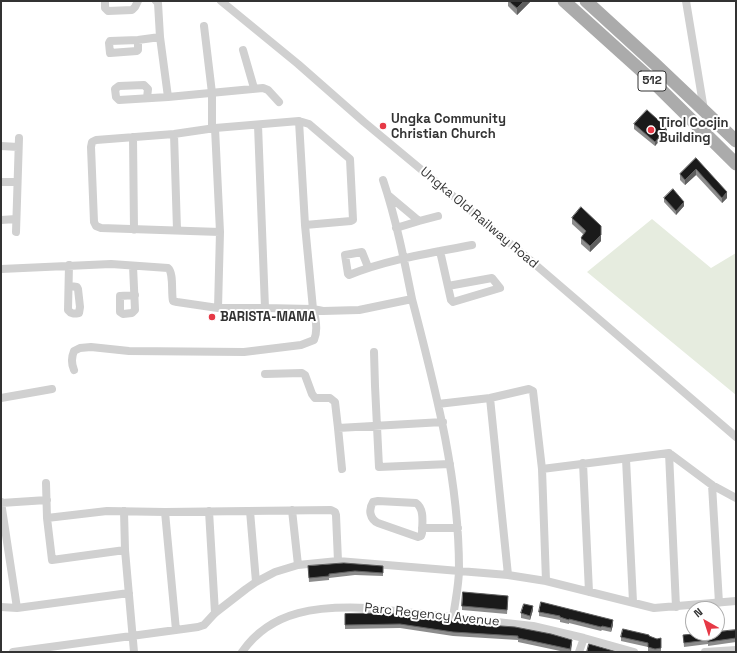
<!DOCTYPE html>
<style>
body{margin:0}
#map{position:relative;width:737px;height:653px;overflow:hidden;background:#fff;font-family:"Space Grotesk",sans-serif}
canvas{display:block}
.frame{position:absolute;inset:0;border:2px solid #333;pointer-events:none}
.north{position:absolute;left:685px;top:601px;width:40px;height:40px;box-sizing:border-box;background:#fff;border:1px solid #adadad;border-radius:50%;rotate:321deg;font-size:11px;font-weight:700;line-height:16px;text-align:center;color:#333}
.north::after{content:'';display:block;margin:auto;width:14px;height:18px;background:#e63946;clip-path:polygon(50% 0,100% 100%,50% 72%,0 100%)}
</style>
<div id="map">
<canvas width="737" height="653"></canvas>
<div class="frame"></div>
<div class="north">N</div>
</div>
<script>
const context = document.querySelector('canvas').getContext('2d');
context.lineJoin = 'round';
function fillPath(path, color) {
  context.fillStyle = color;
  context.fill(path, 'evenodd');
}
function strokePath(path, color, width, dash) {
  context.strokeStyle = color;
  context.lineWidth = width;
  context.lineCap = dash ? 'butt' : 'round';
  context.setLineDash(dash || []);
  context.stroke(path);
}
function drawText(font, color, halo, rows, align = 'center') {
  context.font = font + ' "Space Grotesk",sans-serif';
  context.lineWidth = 4;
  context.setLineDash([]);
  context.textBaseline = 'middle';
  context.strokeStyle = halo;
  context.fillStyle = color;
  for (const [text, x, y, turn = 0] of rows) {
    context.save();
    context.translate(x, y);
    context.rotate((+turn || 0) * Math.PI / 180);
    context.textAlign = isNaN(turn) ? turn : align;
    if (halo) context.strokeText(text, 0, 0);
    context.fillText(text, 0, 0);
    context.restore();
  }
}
const green = new Path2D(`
 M652,219l59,49 25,-15v142l-149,-123z`);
const minor = new Path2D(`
 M105,1v7l3,3 24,-1 3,-3 3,-6
 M156,1l2,2 2,34 8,60
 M221,1l77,63 66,58 166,138 206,177
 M686,1l18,109
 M204,26l8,67v35
 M138,40v10l-1,1 -27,2 -1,-10 1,-2 28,-1 22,-3
 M243,50l11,38
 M147,98l1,-9 -4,-4 -25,1 -4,3 1,8 3,3 49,-3 95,-9 5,2 11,12
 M258,125l7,183
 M215,128l5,104 -2,76
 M174,134l3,96
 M133,137l1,93
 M1,146l17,1
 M383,180c13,39 21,79 29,119
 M1,182h16
 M388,195l31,26 19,-5
 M1,220l15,-1
 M396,228l23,-7
 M16,232l3,-94
 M220,232l-119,-4 -5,-2 -2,-4 -3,-75 1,-5 4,-2 78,-6 41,-6 84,-7 10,3 41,35 3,61 -2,1 -46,4
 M440,251l11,49 2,2 47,-14 -8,-10 -44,8
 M69,265l-1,45c3,4 6,4 11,3l1,-6 -2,-18 -1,-2 -7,-1
 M133,266l2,44 -3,3 -9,1 -3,-2v-16l15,-1
 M368,267l-6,-15 -17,3 3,19 1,1c39,-16 82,-22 123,-30
 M1,269l110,-5 57,4c6,5 3,24 5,33l4,1 41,6h47l48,1 10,2 36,-1 53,-11c23,89 47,178 47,270 0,16 -4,33 -6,49
 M374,352l1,34 4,81 71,-3
 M74,370c-3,-7 -3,-12 0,-19l6,-3 11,-1 38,4 115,1 57,-7 13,-5c4,-9 2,-21 -1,-31l-8,-84 -6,-104
 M265,374l37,-1 3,2 7,19 3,4h15l5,4 3,26 105,-6
 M1,398l51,-9
 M490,398l18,177
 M438,404l52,-6 39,-9 4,2 9,78 4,112
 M338,428l4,41
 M669,453l7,154
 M626,459l7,143
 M583,463l6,129
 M542,469l127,-16 43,32 24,13
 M46,483l1,35 5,42 73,-10
 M712,485l7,118
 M378,501l38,2c9,6 6,21 6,30l-1,3 -3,1 -40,-14c-8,-4 -10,-13 -5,-21z
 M1,502l16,106
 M1,503l46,-3
 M292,510l6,55
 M124,511l1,39 9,102
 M209,511l6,102
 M250,511l6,71
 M165,512l11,118
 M47,518l60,-7 58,1 166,-2 4,2 1,3 2,46
 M422,528h36
 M1,607l16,1 112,-15
 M13,652l185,-25 6,-2 11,-12 31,-24 10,-7 19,-10 23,-7 40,-4 170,14 38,6 108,27 82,-7
 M242,652c30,-43 78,-46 126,-44l165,18 51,12 50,14
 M579,652l5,-14
 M705,652l31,-2`);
const primary = new Path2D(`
 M564,1l81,73 91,90
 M586,1l69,63 81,77`);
const wall = new Path2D(`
 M508,1h23l-14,14 -9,-9z
 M634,124l33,8 -12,14 -21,-17z
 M696,158l31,40 -5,5 -26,-28 -11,10 -5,-5v-6z
 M664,198l20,8 -8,9 -12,-13z
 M572,218l29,23 -11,11 -9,-8v-6l2,-4 -11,-10z
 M308,566l75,4v6l-28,-1 -26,3v2l-20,2z
 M508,601l-1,13 -45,-4v-4z
 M533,610l-3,10 -9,-2v-5z
 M539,612l74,13 -2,7 -9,-2 -1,1 -32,-8v1l-9,-2v-2l-21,-4z
 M377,613l195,31 -1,8h-6l-47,-10v-2l-65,-4 -53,-8 -55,1v-15z
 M736,630v12l-28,4v-2l-24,3 -1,-12z
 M649,636l8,3 4,-1v14h-8l-5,-1v-4l-27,-6v-4z`);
const shadedWall = new Path2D(`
 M524,1h7l-14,14v-7z
 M667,128v4l-12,14v-4z
 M696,169v6l-11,10v-5z
 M727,192v6l-5,5v-5z
 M684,202v4l-8,9v-4z
 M601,235v6l-11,11v-6z
 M533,606v4l-3,10v-4z
 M613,620v5l-2,7v-4z
 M572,640v4l-2,8v-3z`);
const building = new Path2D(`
 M509,1h15l-7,7z
 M647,110l20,18 -12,14 -21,-18z
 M696,158l31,34 -5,6 -26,-29 -11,11 -5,-6z
 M673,189l11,13 -8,9 -12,-13z
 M581,207l20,19v9l-11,11 -9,-8 5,-7 -14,-13z
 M344,563l39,3v7l-28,-2 -26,3v2l-20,2 -1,-12z
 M463,592l45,4 -1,14 -45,-4z
 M541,602l72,18 -2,8 -9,-2 -1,1 -32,-8v1l-9,-3v-1l-21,-4z
 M524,604l9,2 -3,10 -9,-3z
 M377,613l22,1 75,10 41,3 36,7 21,6 -2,9 -52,-11v-2l-65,-4 -53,-8 -55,1v-11z
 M623,629l26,6v1l8,3 4,-1v10l-6,1 -7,-2v-4l-27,-6z
 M736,630v8l-28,4v-2l-24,3 -1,-8 22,-2h12v-1z
 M589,644l28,8h-30z`);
const markers = [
 [383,126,4,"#e63946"],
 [651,130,4,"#e63946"],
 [212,317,4,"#e63946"]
];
const shields = [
 [652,81,28]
];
const shieldNames = [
 ["512",652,81]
];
const poiNames = [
 ["Ungka Community",391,119],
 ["Christian Church",391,134],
 ["Tirol Cocjin",659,123],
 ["Building",659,138],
 ["BARISTA-MAMA",220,317]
];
const streetNames = [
 ["Ungka Old Railway Road",479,218,40],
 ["Parc Regency Avenue",432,615,6]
];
fillPath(green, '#e6ecdf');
strokePath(minor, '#d0d0d0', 8);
strokePath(primary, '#ababab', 13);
fillPath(wall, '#8c8c8c');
fillPath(shadedWall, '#5f5f5f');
fillPath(building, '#1a1a1a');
strokePath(building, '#5f5f5f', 1);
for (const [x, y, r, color] of markers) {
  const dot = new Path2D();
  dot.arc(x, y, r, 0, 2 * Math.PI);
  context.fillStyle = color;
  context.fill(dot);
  strokePath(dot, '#fff', 1.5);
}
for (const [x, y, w] of shields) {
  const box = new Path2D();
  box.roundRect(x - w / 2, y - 10, w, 20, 3);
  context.fillStyle = '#fff';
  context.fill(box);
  strokePath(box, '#333', 1);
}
drawText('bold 12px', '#333', null, shieldNames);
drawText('bold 13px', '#333', '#fff', poiNames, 'left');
drawText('13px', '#333', '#fff', streetNames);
</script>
